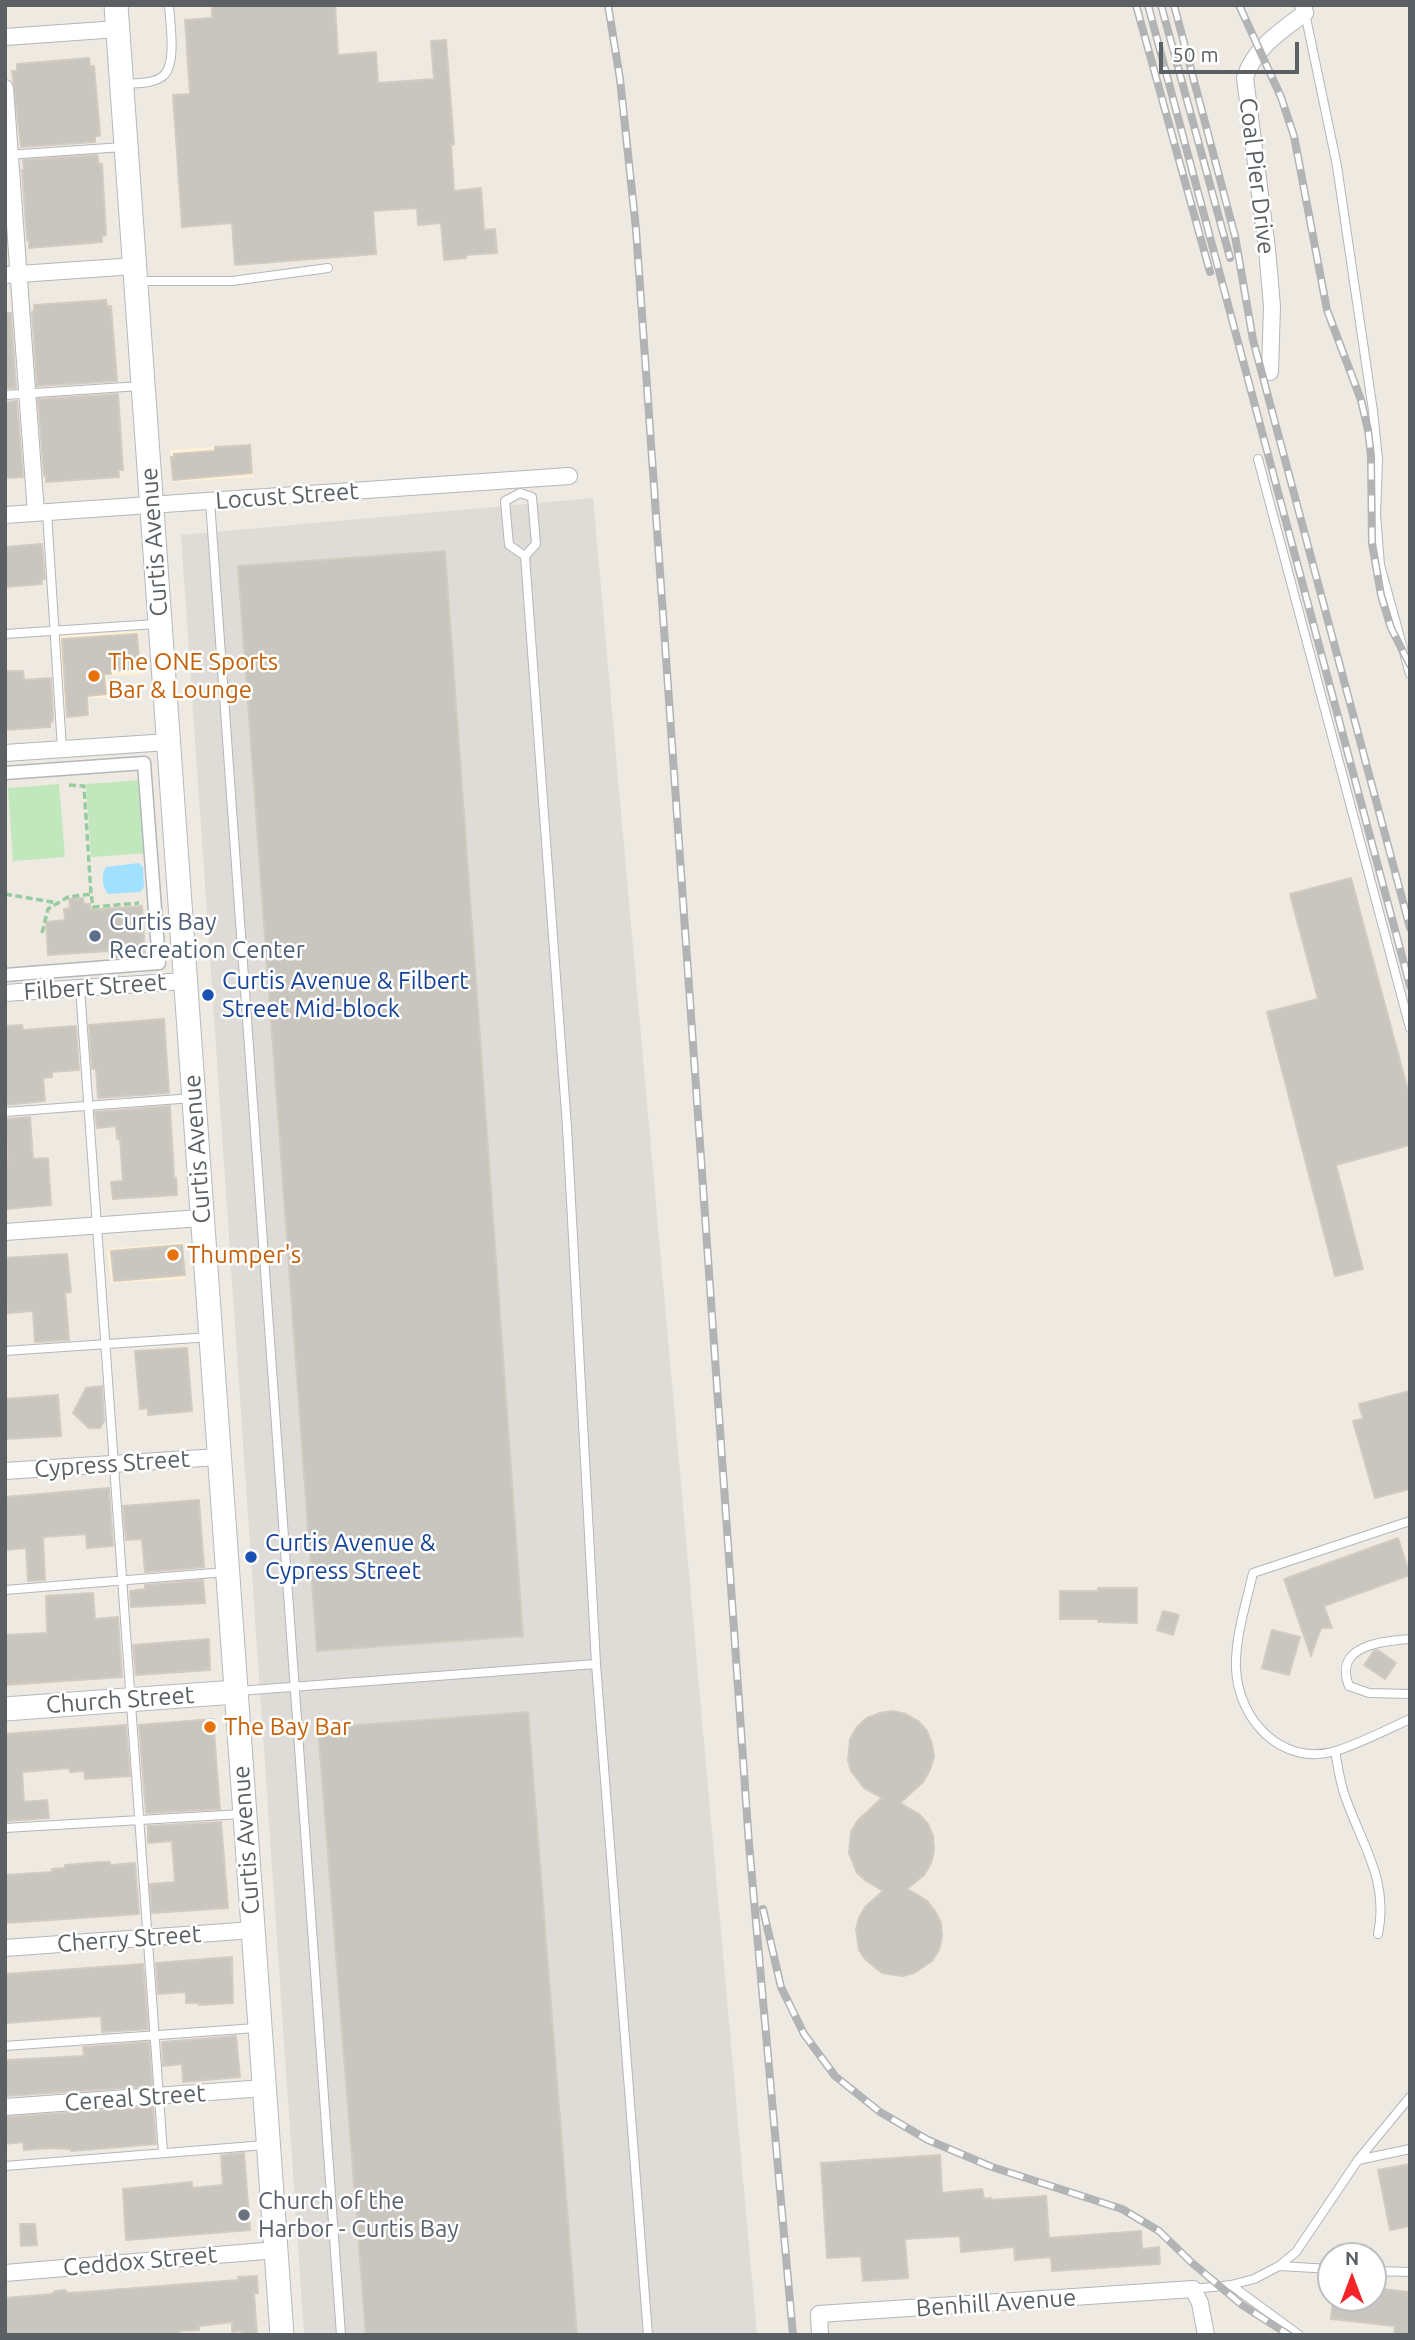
<!DOCTYPE html>
<style>
body{margin:0}
#map{position:relative;width:1415px;height:2340px;overflow:hidden;background:#eeeae2;font-family:Ubuntu,sans-serif}
canvas{display:block}
.frame{position:absolute;inset:0;border:7px solid #5a6064;pointer-events:none}
.north{position:absolute;left:1317px;top:2242px;width:70px;height:70px;box-sizing:border-box;background:#fff;border:2px solid #bdbfc1;border-radius:50%;rotate:0deg;font-size:19px;font-weight:700;line-height:28px;text-align:center;color:#5a6064}
.north::after{content:'';display:block;margin:auto;width:24px;height:32px;background:#f42327;clip-path:polygon(50% 0,100% 100%,50% 72%,0 100%)}
.scale{position:absolute;left:1159px;top:42px;width:140px;height:32px;box-sizing:border-box;border:4px solid #5a6064;border-top:0;padding-left:9px;font-size:21px;line-height:24px;white-space:nowrap;color:#5a6064;-webkit-text-stroke:5px #fff;paint-order:stroke}
</style>
<div id="map">
<canvas width="1415" height="2340"></canvas>
<div class="frame"></div>
<div class="north">N</div>
<div class="scale">50 m</div>
</div>
<script>
const context = document.querySelector('canvas').getContext('2d');
context.lineJoin = 'round';
function fillPath(path, color) {
  context.fillStyle = color;
  context.fill(path, 'evenodd');
}
function strokePath(path, color, width, dash) {
  context.strokeStyle = color;
  context.lineWidth = width;
  context.lineCap = dash ? 'butt' : 'round';
  context.setLineDash(dash || []);
  context.stroke(path);
}
function drawText(font, color, halo, rows, align = 'center') {
  context.font = font + ' Ubuntu,sans-serif';
  context.lineWidth = 5;
  context.setLineDash([]);
  context.textBaseline = 'middle';
  context.strokeStyle = halo;
  context.fillStyle = color;
  for (const [text, x, y, turn = 0] of rows) {
    context.save();
    context.translate(x, y);
    context.rotate((+turn || 0) * Math.PI / 180);
    context.textAlign = isNaN(turn) ? turn : align;
    if (halo) context.strokeText(text, 0, 0);
    context.fillText(text, 0, 0);
    context.restore();
  }
}
const commercial = new Path2D(`
 M251,444l3,33 -82,5 -2,-32z
 M139,631l2,43 -34,2 2,22h-20l1,18 -24,2 -7,-82z
 M183,1242l2,37 -74,4 -4,-34z`);
const industrial = new Path2D(`
 M593,498l164,1837h-453l-123,-1800z`);
const green = new Path2D(`
 M143,780l6,73 -58,4 -5,-73z
 M59,784l6,73 -52,4 -5,-73z`);
const water = new Path2D(`
 M139,863l4,4 1,20 -4,5 -32,2c-6,-6 -7,-21 -2,-27z`);
const building = new Path2D(`
 M212,5h123l3,50 38,-3 2,31 56,-4 -3,-38 15,-1 8,104 -3,1 3,46 27,-3 3,42 11,-1 2,24 -31,2v3l-22,2 -3,-37 -23,2 -1,-17 -44,3 3,43 -141,11 -3,-42 -50,4 -9,-132 17,-1 -5,-74 27,-2z
 M89,58l1,8h4l5,55 1,15h-5v6l-74,5 -9,-76h5v-7z
 M97,155l2,9h3l4,71 -4,1v6l-73,6v-8h-2l-5,-70h2l-1,-10z
 M106,300l1,6h4l6,75 -80,5 -5,-74 2,-1v-6z
 M5,313h6l5,75h-11z
 M118,394l5,76h-5l1,7 -73,5v-6h-2l-6,-77z
 M17,401l6,76 -18,1v-76z
 M250,445l2,28 -79,7 -2,-23h3v-3l41,-3v-4z
 M42,544l3,35h-3v5l-37,3v-40z
 M445,551l78,1085 -206,15 -79,-1085z
 M137,634l3,35 -29,2v3h-7l2,20 -19,2 1,19 -21,2 -5,-78z
 M5,671h18l1,9 27,-2 2,40 -1,4h-2v5l-45,3z
 M1351,878l59,220v47l-74,20 27,104 -28,7 -68,-264 51,-13 -28,-105z
 M83,898l1,6h6v6l52,-4 3,49 -35,3 -1,-7 -61,4 -2,-33 19,-2 -1,-11 6,-1 -1,-9z
 M164,1019l5,74 -71,5 -2,-29h-4l-3,-44z
 M22,1025l1,5 53,-4 3,44 -27,2v5l-9,1 2,23 -40,4v-79z
 M170,1106l4,72h2l1,17 -64,4 -2,-17 12,-1 -3,-42h-3l-1,-13 -19,2 -2,-16z
 M30,1117l3,42 15,-1 3,47 -46,4v-46h3l-3,-44z
 M182,1245l3,30 -71,6 -3,-30z
 M67,1254l4,38 -6,1 4,47 -34,2 -2,-31 -25,2 -3,-21v-34z
 M187,1348l5,63 -44,4v-7l-8,1 -5,-58z
 M102,1386l2,35 -4,7h-11l-16,-15 13,-25z
 M1410,1391v98l-35,9 -22,-77 10,-2 -4,-15z
 M58,1395l3,41 -56,3v-40z
 M109,1488l4,58 -26,2 -1,-14 -43,3 2,43 -17,1 -2,-33 -21,2v-53z
 M199,1500l5,67 -59,5 -3,-33 -16,1 -3,-34z
 M1398,1538l12,37 -86,31 8,22h-11l-10,28 -27,-77z
 M203,1580l2,23 -74,4 -1,-16 15,-2v-4z
 M1098,1588h39v35l-39,-1v-3h-38v-28h38z
 M93,1593l2,26 23,-2 4,60 -117,8v-50l42,-2 -1,-37z
 M1163,1611l16,4 -6,20 -16,-5z
 M1272,1630l28,7 -11,38 -27,-7z
 M209,1639l1,31 -74,5 -3,-30z
 M1378,1650l18,13 -11,16 -21,-14 10,-14z
 M893,1711l13,3 12,7 9,10 5,13 2,13 -4,13 -7,12 -23,21 19,11 9,10 5,12 1,14 -3,13 -7,12 -17,14 19,11 9,11 6,12 1,14 -3,13 -7,11 -18,12 -11,3 -21,-3 -17,-14 -6,-9 -3,-21 3,-11 6,-11 18,-16 -18,-11 -8,-7 -8,-20 2,-21 7,-12 24,-22 -18,-10 -13,-17 -3,-11 2,-21 7,-12 10,-9 13,-5z
 M528,1712l49,623h-211l-48,-607z
 M213,1719l7,90 -74,4 -7,-88z
 M126,1725l4,51 -45,3 -1,-8 -14,1 -1,-4 -47,4 2,30 23,-2 2,18 -44,3v-87z
 M221,1822l7,86 -76,5 -2,-29 25,-2 -3,-41 -24,2v-17z
 M100,1862h10v3l25,-2 4,51 -134,9v-48l47,-3v-3l13,-1v-3z
 M232,1957l1,46 -34,2v-2h-13v-11l-28,2 -2,-31z
 M143,1964l5,65 -46,3 -1,-16 -96,7v-49z
 M236,2036l4,41 -57,5 -1,-18 -19,2 -1,-24z
 M149,2042l3,44 -147,10 1,-36 78,-4 -1,-9z
 M153,2107l3,37 -85,7v-2l-23,-1 -24,2 -1,-8 -18,2v-27z
 M244,2153l6,77 -124,10 -3,-51 69,-7v6l31,-3 -2,-30z
 M940,2155l2,38 40,-4 2,10 7,-1v2l55,-4 3,42 92,-7 1,18 17,-2 1,17 -108,7 -1,-14 -36,3 -1,-13 -53,5 -1,-16 -55,3 3,39 -45,3 -2,-25 -34,2 -6,-95z
 M1410,2164v62l-20,4 -12,-60z
 M20,2224h15l2,21 -16,1z
 M257,2276l1,17h-4l3,42h-16v-4l-9,1v-10l-33,4v4l-20,1v3l-8,1h-166v-37l47,-4 3,-3 10,-1 3,3 17,-1 153,-12v-3z
 M1373,2288l37,4v43h-16l1,-9 -64,-7 2,-21h40z`);
const path = new Path2D(`
 M69,785l15,1 7,108
 M5,894l53,9
 M42,933l6,-24 20,-12 23,-3 2,13 46,-4`);
const service = new Path2D(`
 M1305,13l32,153 36,245 5,48 -2,56 4,50 30,109
 M125,84c12,-1 28,0 38,-8 14,-11 7,-54 6,-71
 M7,155l116,-8
 M139,281h93l96,-13
 M5,395l135,-9
 M1258,459l152,569
 M520,493l12,4 4,47 -11,12 42,571 29,537 52,671
 M520,493l-15,8 4,44 16,11
 M210,501l131,1834
 M47,512l15,237
 M5,634l151,-10
 M80,988l83,1165
 M5,1112l188,-14
 M5,1351l205,-14
 M1410,1521l-157,52c-7,31 -18,64 -17,95 2,52 46,99 100,83 25,-8 50,-21 74,-32
 M5,1590l221,-18
 M1410,1639c-29,2 -77,7 -61,47l20,7 41,1
 M238,1691l358,-27
 M1335,1751c3,16 5,33 11,48 17,48 43,82 32,135
 M5,1828l236,-14
 M5,2046l251,-18
 M1358,2160l52,-11
 M5,2166l260,-21
 M1279,2266l52,3
 M1373,2271l37,1
 M1231,2285l23,-6 25,-13 17,-14 62,-92 52,-63
 M1193,2289l38,-4 68,50`);
const pedestrian = new Path2D(`
 M5,773l139,-10 15,200 -154,12`);
const minor = new Path2D(`
 M5,37l113,-8
 M5,88l31,425
 M5,275l130,-9
 M1270,372l2,-66 -5,-57 -22,-171c8,-29 36,-47 60,-65l-2,-8
 M5,515l564,-39
 M5,753l163,-11
 M5,993l180,-12
 M5,1232l196,-14
 M5,1471l213,-14
 M5,1948l248,-18
 M5,2107l259,-19
 M5,2273l271,-23
 M820,2335l-1,-21 374,-25 7,14 6,32`);
const secondary = new Path2D(`
 M116,5l166,2330
 M5,1709l230,-17`);
const rail = new Path2D(`
 M608,5l12,74 16,150 113,1615 44,491
 M1136,5l74,267
 M1148,5l262,981
 M1161,5l69,253
 M1174,5l61,231 18,104 157,588
 M1239,5l42,92 13,39 33,174 34,90 7,30 3,26 1,87 9,52 10,33 19,37
 M763,1909l18,78 23,47 31,42 45,36 48,28 64,27 130,42 37,22 32,31 51,43 47,30`);
const markers = [
 [94,676,7,"#e8710a"],
 [95,936,7,"#5c6f8a"],
 [208,995,7,"#1a4fb4"],
 [173,1255,7,"#e8710a"],
 [251,1557,7,"#1a4fb4"],
 [210,1727,7,"#e8710a"],
 [244,2215,7,"#6b7280"]
];
const streetNames = [
 ["Coal Pier Drive",1257,176,83],
 ["Locust Street",287,496,-4],
 ["Curtis Avenue",154,542,-94],
 ["Filbert Street",95,987,-4],
 ["Curtis Avenue",197,1149,-94],
 ["Cypress Street",112,1464,-4],
 ["Church Street",120,1700,-4],
 ["Curtis Avenue",246,1840,-94],
 ["Cherry Street",129,1939,-4],
 ["Cereal Street",135,2098,-4],
 ["Ceddox Street",140,2261,-5],
 ["Benhill Avenue",996,2303,-4]
];
const foodNames = [
 ["The ONE Sports",108,662],
 ["Bar & Lounge",108,690],
 ["Thumper's",187,1255],
 ["The Bay Bar",224,1727]
];
const serviceNames = [
 ["Curtis Bay",109,922],
 ["Recreation Center",109,950]
];
const transitNames = [
 ["Curtis Avenue & Filbert",222,981],
 ["Street Mid-block",222,1009],
 ["Curtis Avenue &",265,1543],
 ["Cypress Street",265,1571]
];
const worshipNames = [
 ["Church of the",258,2201],
 ["Harbor - Curtis Bay",258,2229]
];
fillPath(commercial, '#fff1d6');
fillPath(industrial, '#dfdcd7');
fillPath(green, '#c1e8bd');
fillPath(water, '#a1e0ff');
fillPath(building, '#c9c5bf');
strokePath(building, '#d3cbc0', 2);
strokePath(service, '#b3b6ba', 10);
strokePath(pedestrian, '#b3b6ba', 15);
strokePath(minor, '#b3b6ba', 18);
strokePath(secondary, '#b6bac0', 25);
strokePath(path, '#97cba0', 3.5, [7, 3.5]);
strokePath(service, '#fff', 8);
strokePath(pedestrian, '#fff', 12);
strokePath(minor, '#fff', 16);
strokePath(secondary, '#fff', 23);
strokePath(rail, '#b2b3b4', 8);
strokePath(rail, '#fff', 5, [16]);
for (const [x, y, r, color] of markers) {
  const dot = new Path2D();
  dot.arc(x, y, r, 0, 2 * Math.PI);
  context.fillStyle = color;
  context.fill(dot);
  strokePath(dot, '#fff', 2.5);
}
drawText('24px', '#5a6064', '#fff', streetNames);
drawText('24px', '#c56008', '#fff', foodNames, 'left');
drawText('24px', '#4e5e75', '#fff', serviceNames, 'left');
drawText('24px', '#164399', '#fff', transitNames, 'left');
drawText('24px', '#5b616d', '#fff', worshipNames, 'left');
</script>
